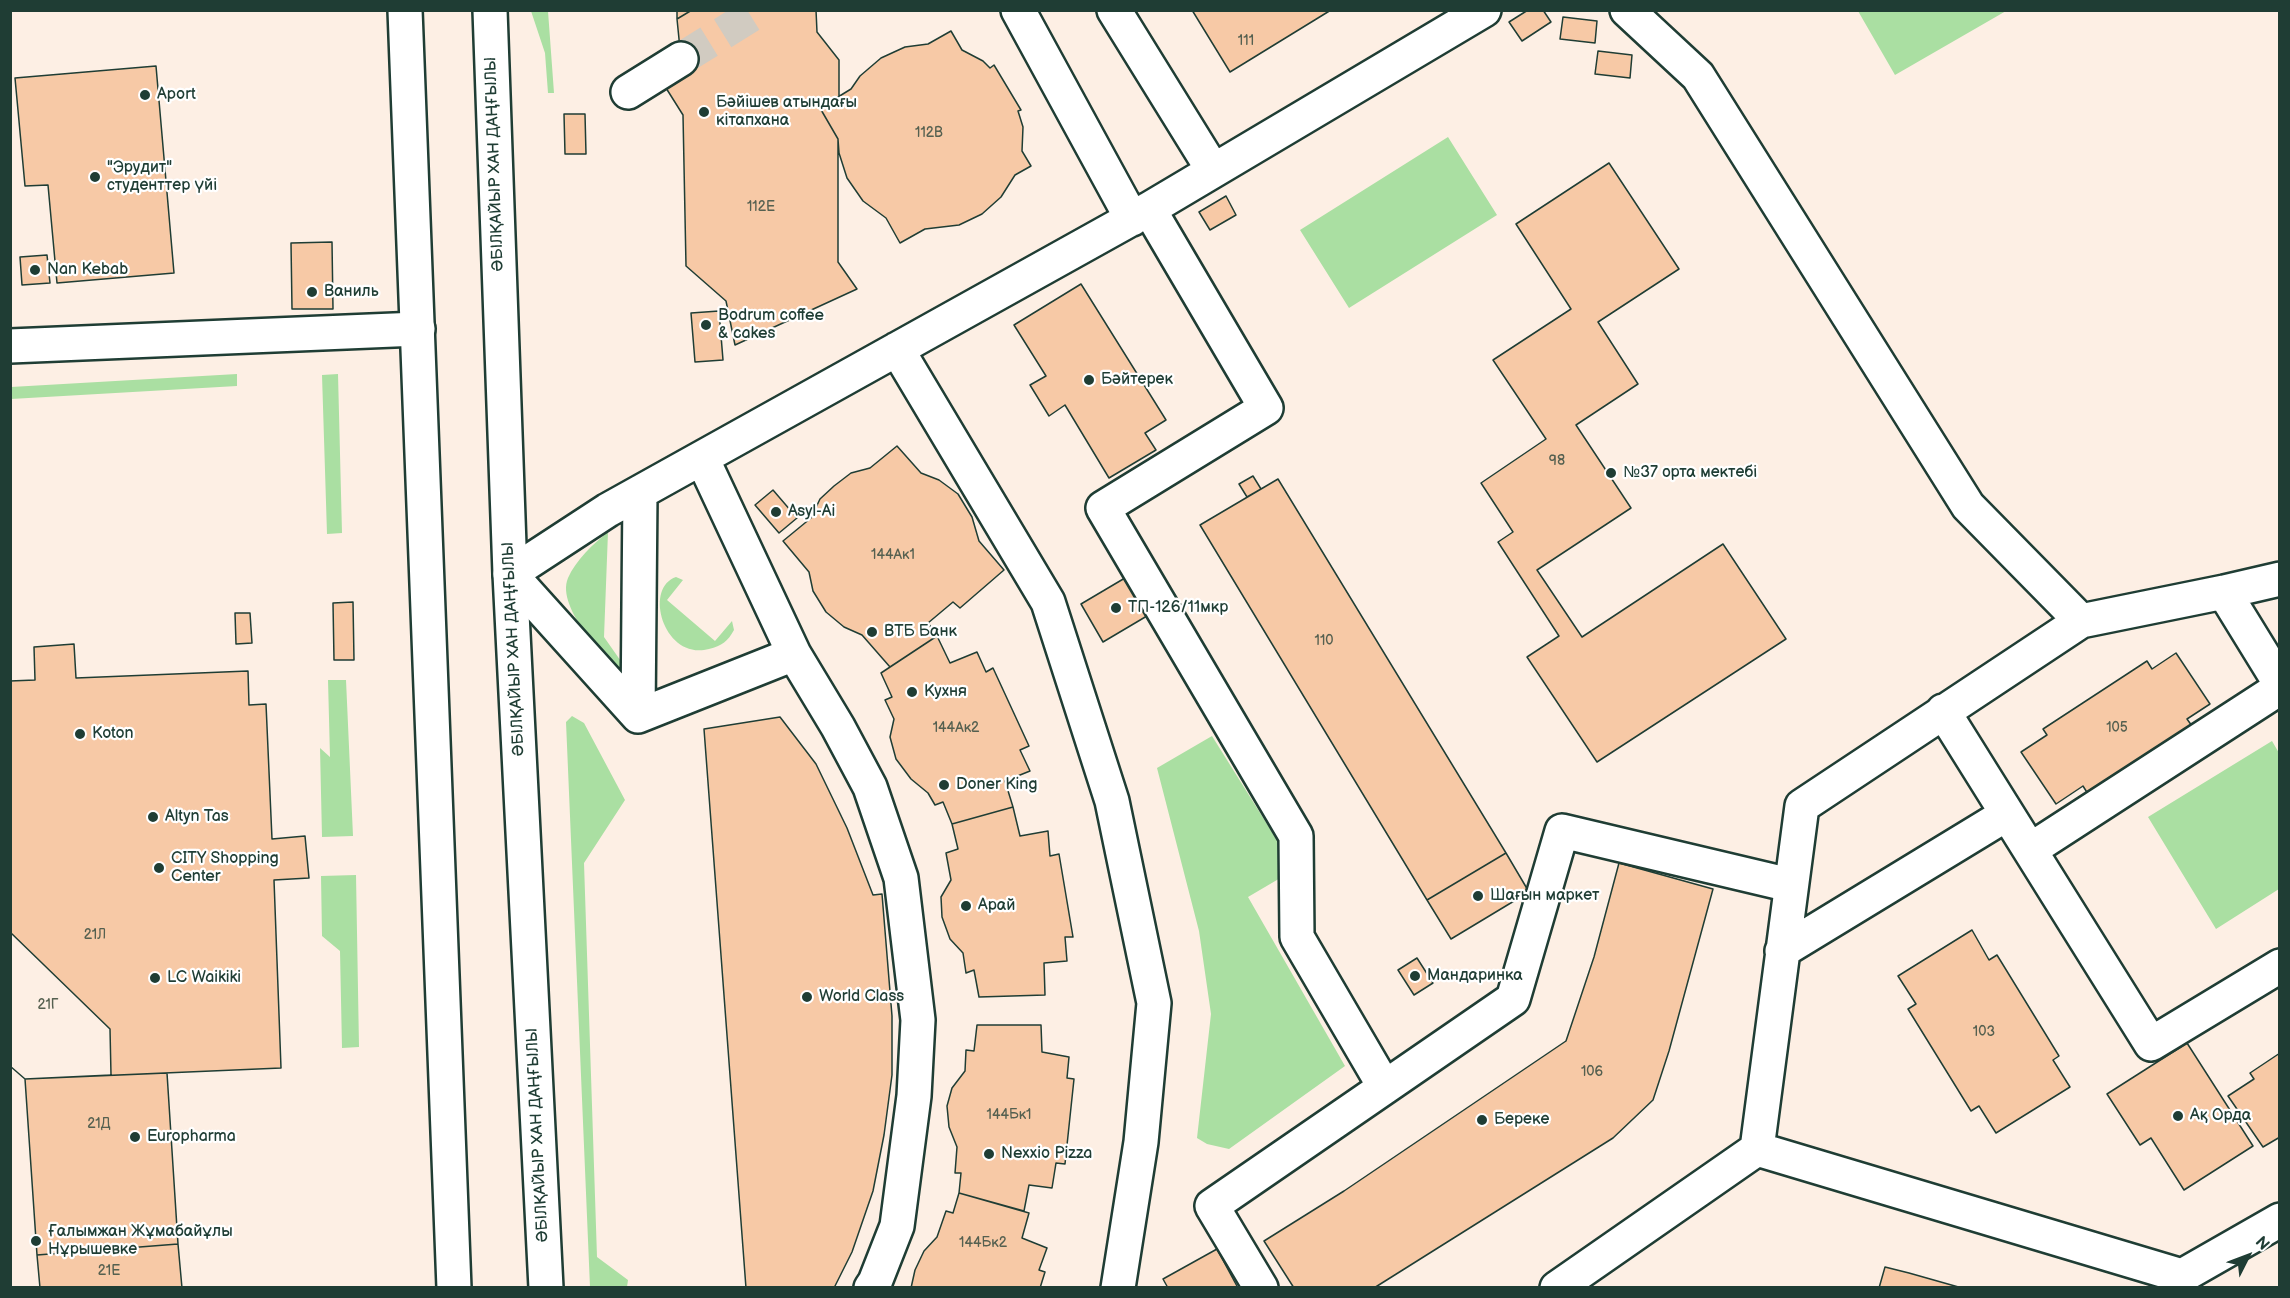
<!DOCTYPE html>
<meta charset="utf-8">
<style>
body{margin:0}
#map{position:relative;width:2290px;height:1298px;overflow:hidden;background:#fdefe4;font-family:"Balsamiq Sans",sans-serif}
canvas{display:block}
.frame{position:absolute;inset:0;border:12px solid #1f3d34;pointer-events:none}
.north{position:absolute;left:2218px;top:1226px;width:60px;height:60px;-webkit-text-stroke:4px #fff;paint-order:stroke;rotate:48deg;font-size:16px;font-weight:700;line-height:24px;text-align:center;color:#1f3d34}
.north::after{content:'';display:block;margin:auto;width:21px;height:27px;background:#1f3d34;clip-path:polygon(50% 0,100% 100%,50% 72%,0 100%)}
</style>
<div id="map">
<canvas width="2290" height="1298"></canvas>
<div class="frame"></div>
<div class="north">N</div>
</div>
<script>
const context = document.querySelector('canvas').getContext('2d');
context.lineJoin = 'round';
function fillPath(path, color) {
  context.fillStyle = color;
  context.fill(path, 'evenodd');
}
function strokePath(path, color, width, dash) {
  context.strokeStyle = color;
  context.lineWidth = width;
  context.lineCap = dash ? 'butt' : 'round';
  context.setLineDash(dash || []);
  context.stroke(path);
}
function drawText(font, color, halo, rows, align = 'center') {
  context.font = font + ' "Balsamiq Sans",sans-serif';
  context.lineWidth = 4.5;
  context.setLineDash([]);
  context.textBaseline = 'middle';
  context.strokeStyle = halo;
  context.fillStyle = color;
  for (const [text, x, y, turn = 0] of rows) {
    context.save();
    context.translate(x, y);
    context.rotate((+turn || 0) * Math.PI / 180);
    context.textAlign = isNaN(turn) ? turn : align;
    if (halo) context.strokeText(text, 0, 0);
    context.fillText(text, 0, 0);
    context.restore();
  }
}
const green = new Path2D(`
 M531,11h17l6,82h-6l-3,-40z
 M1858,11h148l-111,64z
 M1448,137l49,78 -148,93 -49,-78z
 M237,374v12l-226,13v-12z
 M338,374l4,159 -15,1 -5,-159z
 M608,532l-4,105 28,40 -4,6c-19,-21 -73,-75 -60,-105 8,-18 25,-34 40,-46z
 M676,577l7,3 -16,20 48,41 17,-20 2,9c-6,11 -12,16 -25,19 -45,12 -66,-61 -33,-72z
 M328,680h18l7,156 -31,1 -2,-89 10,9z
 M572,716l12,7 41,77 -41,63 13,394 31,23 -1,7h-37l-24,-565z
 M1212,736l70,112v29l-34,20 97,169 -116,83 -22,-5 -10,-6 14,-124 -12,-83 -42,-163z
 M2272,741l7,12v136l-63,40 -68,-112z
 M356,875l3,172 -17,1 -2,-97 -18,-15 -1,-60z`);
const building = new Path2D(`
 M677,10h15l-15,9z
 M692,10h124l1,22 22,28v37l-19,11 18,31v123l19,27 -122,56 -9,-44 -40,-35 -3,-151 -22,-35 20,-21 -4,-40z
 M1192,10h139l-101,62z
 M1528,10h15l8,12 -29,19 -13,-19z
 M1563,17l34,4 -2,22 -35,-4z
 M951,31l11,19 21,11 7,7 4,-3 27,45 -3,1 5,16 -1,24 9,15 -16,9 -14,22 -19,17 -23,11 -34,4 -25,14 -14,-25 -23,-17 -16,-23 -8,-25 -1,-14 -18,-31 31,-19 9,-13 21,-18 24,-11 23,-3z
 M1598,51l34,4 -2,23 -35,-4z
 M156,66l18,207 -117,10 -9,-98 -23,1 -10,-108z
 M564,114h21l1,40h-21z
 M1609,163l70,106 -81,53 40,62 -62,41 55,83 -94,62 45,67 141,-93 63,95 -189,123 -70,-105 32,-21 -61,-94 15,-10 -32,-49 65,-44 -53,-79 78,-51 -55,-85z
 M1226,196l10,19 -26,15 -11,-18z
 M332,242l1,67h-41l-1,-66z
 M47,255l3,28 -28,2 -2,-28z
 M1081,284l85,136 -21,13 11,17 -47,28 -44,-73 -16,11 -19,-31 16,-9 -32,-51z
 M719,311l4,49 -28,2 -4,-49z
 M897,446l24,27 18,7 19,14 14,23 7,24 25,29 -44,38 -7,-6 -25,21 9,13 -47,31 -28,-32 -18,-8 -18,-15 -13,-21 -4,-19 -26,-31 28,-23 9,-19 14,-13 17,-13 19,-5z
 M1253,476l8,13 -14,8 -8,-13z
 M1278,479l228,374 -79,47 -227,-375z
 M773,490l24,28 -18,15 -24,-28z
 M1130,575l22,38 -49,29 -22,-38z
 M353,602l1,58h-20l-1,-57z
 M235,613h15l2,30 -16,1z
 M937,636l13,27 27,-11 9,20 7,-4 36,78 -9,4 10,21 -25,10 8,26 -61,17 -9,-22 -8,3 -7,-12 -17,-14 -15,-20 -6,-22 4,-18 -9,-19 7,-3 -11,-24z
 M74,644l2,34 172,-7 1,34 17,-1 6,135 33,-3 4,42 -35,2 7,188 -256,11 -15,-13v-385l25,-1 -1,-33z
 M2176,653l34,51 -23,15 5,7 -104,68 -5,-8 -27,18 -35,-52 26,-17 -4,-6 104,-68 5,8z
 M780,717l36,47 31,64 26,67 9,-1 10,122v59l-8,60 -11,56 -21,61 -18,36h-88l-42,-559z
 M1013,807l7,29 28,-5 2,25 9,-2 14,83h-8l2,24 -23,2 1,32 -66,2 -5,-27 -8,3 -3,-20 -13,-14 -8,-22 -1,-20 10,-17 -5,-27 12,-4 -6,-25z
 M1506,853l23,39 -78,47 -24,-39z
 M1619,863l94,26 -44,162 -16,49 -40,38 -239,150h-80l-30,-47 80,-50 222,-150 28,-84z
 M1972,930l17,30 8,-5 62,101 -6,4 17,27 -74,46 -17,-27 -8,5 -63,-102 8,-5 -18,-28z
 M10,932l100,97 1,46 -86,4 -15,-13z
 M1417,958l16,25 -19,12 -16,-25z
 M977,1025h64l1,27 27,5 -2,21 7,1 -9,85 -9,-1 -4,25 -23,-3 -5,26 -65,-18 2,-20h-6l2,-26 -8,-20 -2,-21 5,-18 13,-17 1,-21 8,1z
 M2187,1043l66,103 -69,44 -33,-52 -11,7 -33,-51z
 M2280,1053v84l-17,10 -35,-51 26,-17 -4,-6z
 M167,1073l11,171 -141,11 -12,-176z
 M959,1193l70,20 -7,25 25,10 -8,22 6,2 -5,16h-129l4,-18 9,-19 13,-14 9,-26 7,2z
 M178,1244l4,44h-142l-3,-33z
 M1217,1249l21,39h-70l-5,-9z
 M1885,1267l24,6 53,15h-83z`);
const minorTunnel = new Path2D(`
 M681,59l79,-49`);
const minor = new Path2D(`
 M1018,10l114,209
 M1114,10l99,160
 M1627,10l71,66 270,430 113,115
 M628,92l53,-33
 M1149,209l117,199 -163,100 193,328 1,101 87,149
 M10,346l408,-17
 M897,349l151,253 64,199 42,202 -13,139 -23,146
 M702,458l92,196 44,73 32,60 31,91 17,142 -4,76 -17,130 -22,56 -4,6
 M2224,592l56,91
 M1943,711l208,333 129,-78
 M638,716l-128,-142 98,-64 541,-301 335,-199
 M638,716l2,-223
 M638,716l156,-62
 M2030,850l250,-162
 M1782,951l225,-137
 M1757,1149l425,127 98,-56
 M1261,1288l-49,-82 301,-207 49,-168 228,54
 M1557,1288l200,-139 45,-343 279,-185 143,-29 56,-13`);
const major = new Path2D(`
 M405,10l49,1278
 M490,10l20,564 36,714`);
const markers = [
 [145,95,6,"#1f3d34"],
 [704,112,6,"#1f3d34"],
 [95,177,6,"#1f3d34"],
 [35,270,6,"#1f3d34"],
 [312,292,6,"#1f3d34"],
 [706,325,6,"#1f3d34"],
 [1089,380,6,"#1f3d34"],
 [1611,473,6,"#1f3d34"],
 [776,512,6,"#1f3d34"],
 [1116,608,6,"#1f3d34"],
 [872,632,6,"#1f3d34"],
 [912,692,6,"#1f3d34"],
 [80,734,6,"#1f3d34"],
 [944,785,6,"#1f3d34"],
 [153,817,6,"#1f3d34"],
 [159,868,6,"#1f3d34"],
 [1478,896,6,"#1f3d34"],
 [966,906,6,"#1f3d34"],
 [1415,976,6,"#1f3d34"],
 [155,978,6,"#1f3d34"],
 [807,997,6,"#1f3d34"],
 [2178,1116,6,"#1f3d34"],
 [1482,1120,6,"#1f3d34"],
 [135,1137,6,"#1f3d34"],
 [989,1154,6,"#1f3d34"],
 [36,1241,6,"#1f3d34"]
];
const numberNames = [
 ["111",1246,41],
 ["112В",929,133],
 ["112Е",761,207],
 ["98",1557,461],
 ["144Ак1",893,555],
 ["110",1324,641],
 ["144Ак2",956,728],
 ["105",2117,728],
 ["21Л",95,935],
 ["21Г",48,1005],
 ["103",1984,1032],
 ["106",1592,1072],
 ["144Бк1",1009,1115],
 ["21Д",99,1124],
 ["144Бк2",983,1243],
 ["21Е",109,1271]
];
const poiNames = [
 ["Aport",157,95],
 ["Бәйішев атындағы",716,103],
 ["кітапхана",716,121],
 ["\"Эрудит\"",107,168],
 ["студенттер үйі",107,186],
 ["Nan Kebab",47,270],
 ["Ваниль",324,292],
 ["Bodrum coffee",718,316],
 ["& cakes",718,334],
 ["Бәйтерек",1101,380],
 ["№37 орта мектебі",1623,473],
 ["Asyl-Ai",788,512],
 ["ТП-126/11мкр",1128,608],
 ["ВТБ Банк",884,632],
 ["Кухня",924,692],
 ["Koton",92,734],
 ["Doner King",956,785],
 ["Altyn Tas",165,817],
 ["CITY Shopping",171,859],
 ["Center",171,877],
 ["Шағын маркет",1490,896],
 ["Арай",978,906],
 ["Мандаринка",1427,976],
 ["LC Waikiki",167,978],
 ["World Class",819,997],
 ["Ақ Орда",2190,1116],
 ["Береке",1494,1120],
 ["Europharma",147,1137],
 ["Nexxio Pizza",1001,1154],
 ["Ғалымжан Жұмабайұлы",48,1232],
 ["Нұрышевке",48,1250]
];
const streetNames = [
 ["ӘБІЛҚАЙЫР ХАН ДАҢҒЫЛЫ",495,164,-92],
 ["ӘБІЛҚАЙЫР ХАН ДАҢҒЫЛЫ",514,649,-93],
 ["ӘБІЛҚАЙЫР ХАН ДАҢҒЫЛЫ",538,1135,-93]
];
fillPath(green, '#aadfa2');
fillPath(building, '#f7c9a6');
strokePath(building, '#1f3d34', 1.5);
strokePath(minorTunnel, '#d1cbc1', 33, [33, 16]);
strokePath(minor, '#1f3d34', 38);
strokePath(major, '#1f3d34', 38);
strokePath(minor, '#fff', 33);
strokePath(major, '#fff', 33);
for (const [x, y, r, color] of markers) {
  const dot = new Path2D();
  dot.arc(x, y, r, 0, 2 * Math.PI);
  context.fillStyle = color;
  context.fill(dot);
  strokePath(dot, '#fff', 2);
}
drawText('14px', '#556050', null, numberNames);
drawText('16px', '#1f3d34', '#fff', poiNames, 'left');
drawText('16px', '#1f3d34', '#fff', streetNames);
</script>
